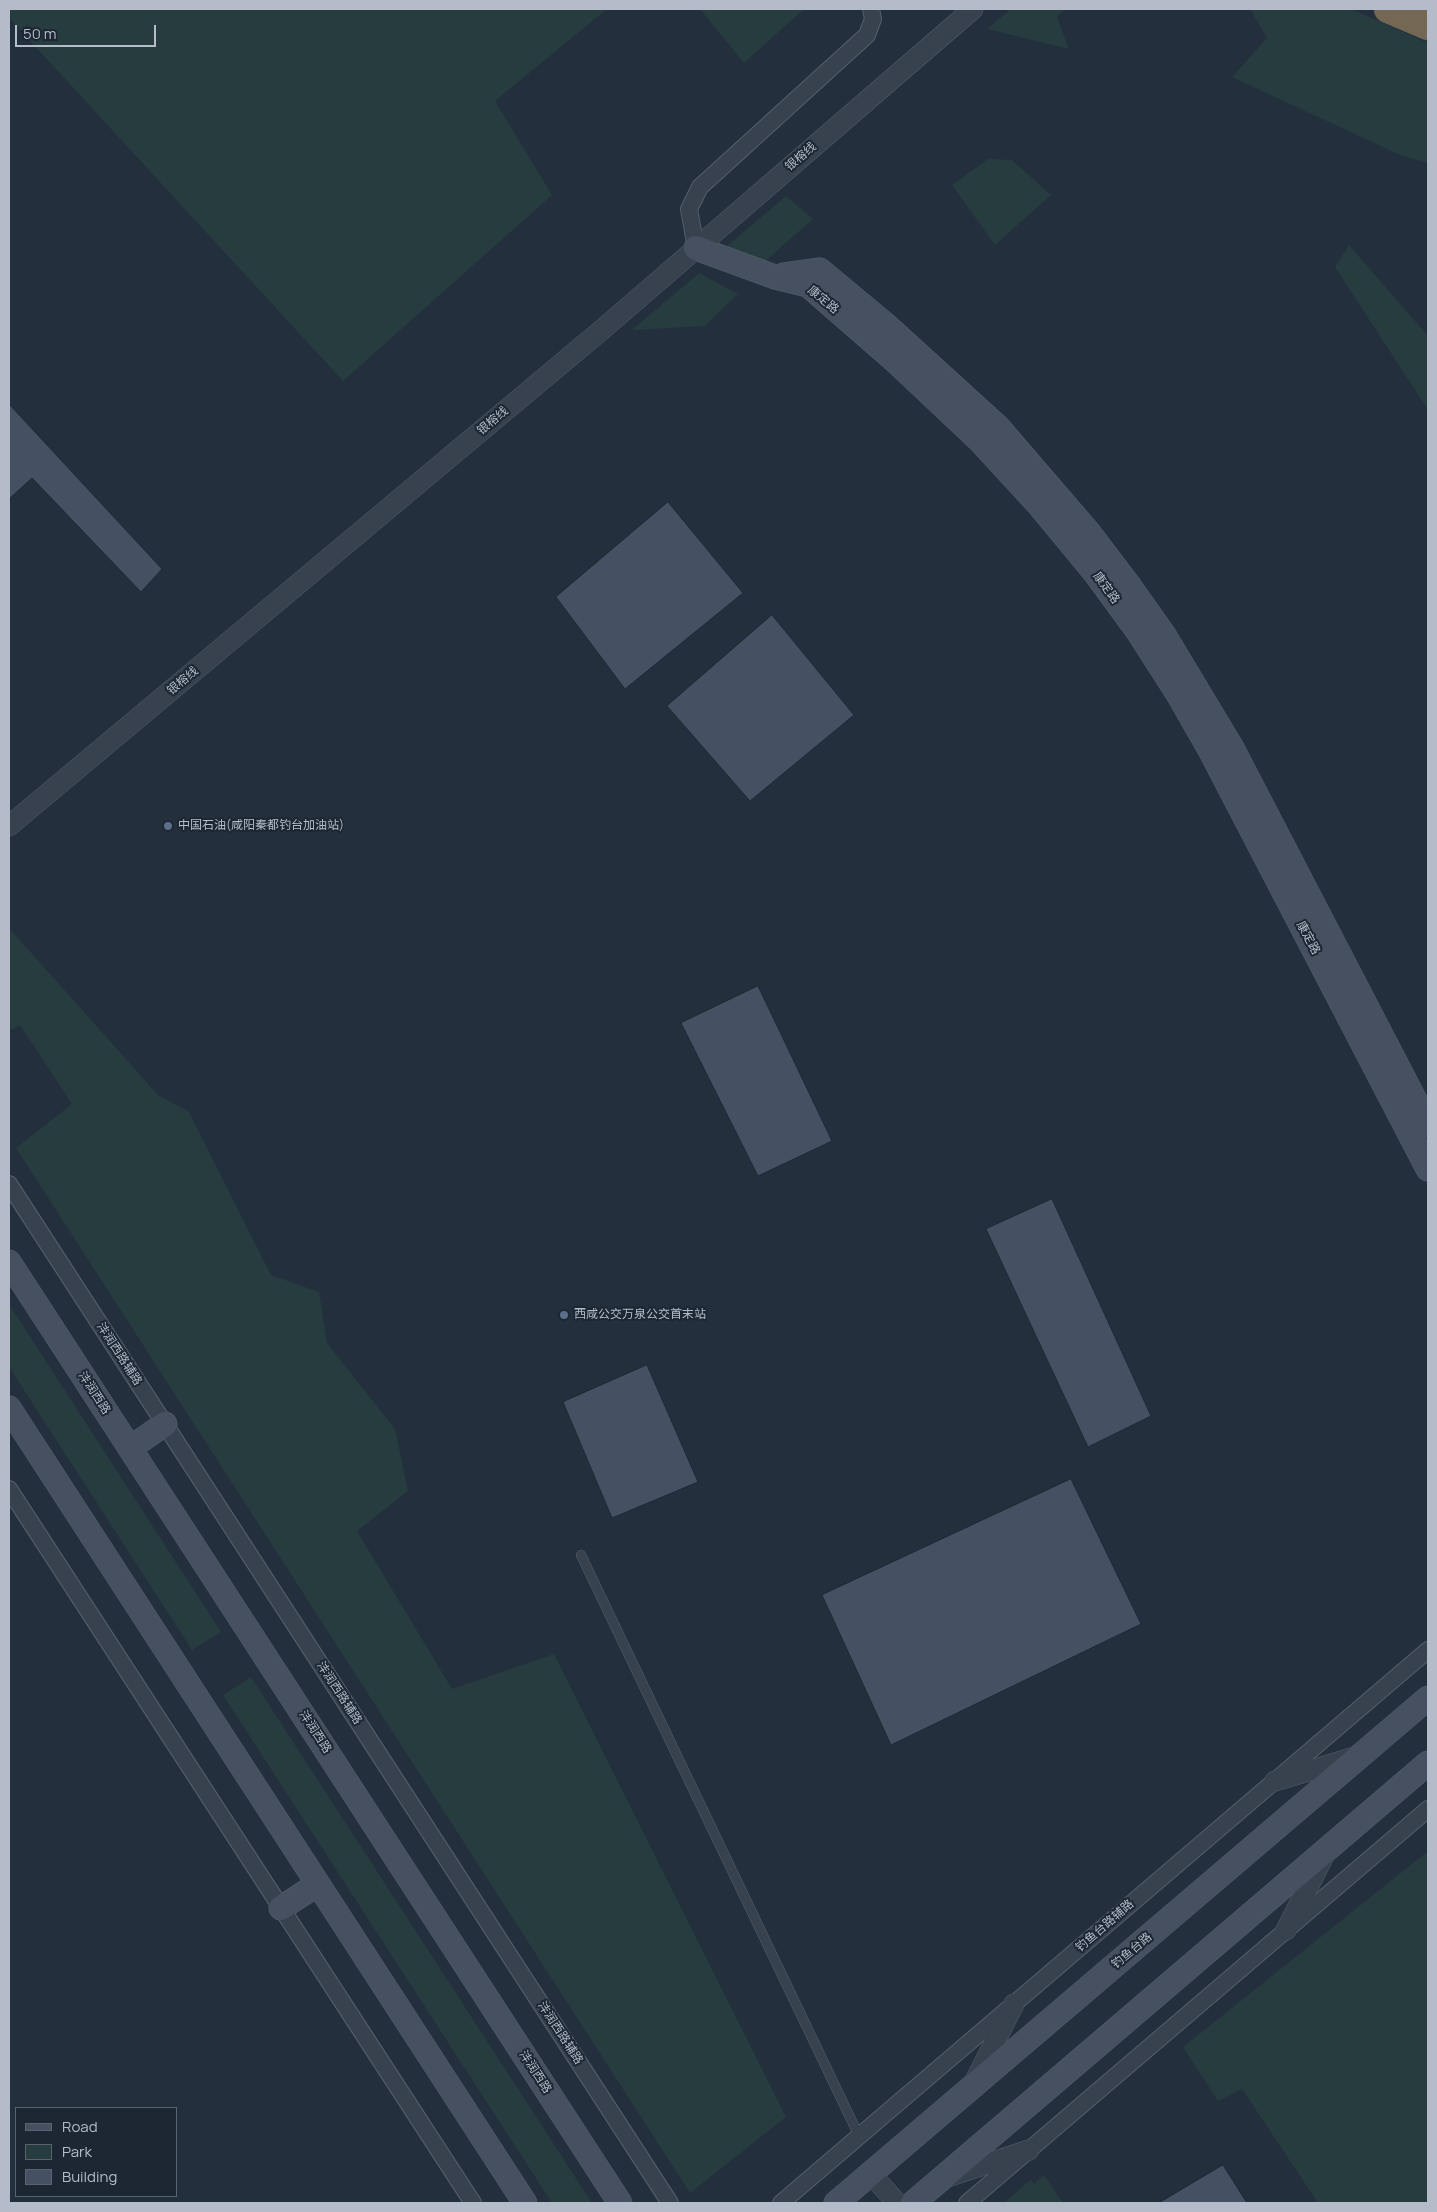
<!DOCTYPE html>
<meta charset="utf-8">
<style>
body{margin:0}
#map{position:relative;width:1437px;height:2212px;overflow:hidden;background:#242f3e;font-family:Manrope,sans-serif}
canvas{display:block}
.frame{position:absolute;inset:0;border:10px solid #b4bcc9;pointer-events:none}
.legend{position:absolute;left:15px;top:2107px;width:162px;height:90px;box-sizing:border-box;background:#1d2633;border:1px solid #59626f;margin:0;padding:6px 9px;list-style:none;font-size:15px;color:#b4bcc9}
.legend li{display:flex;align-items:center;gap:10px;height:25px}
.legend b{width:25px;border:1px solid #59626f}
.scale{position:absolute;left:15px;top:25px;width:141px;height:22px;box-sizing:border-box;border:2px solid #b4bcc9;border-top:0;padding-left:6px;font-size:15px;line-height:18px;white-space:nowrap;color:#b4bcc9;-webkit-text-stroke:4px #1d2633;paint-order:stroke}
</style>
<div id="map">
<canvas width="1437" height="2212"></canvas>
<div class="frame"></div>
<ul class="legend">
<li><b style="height:6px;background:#465061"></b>Road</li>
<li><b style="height:14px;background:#263c3f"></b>Park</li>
<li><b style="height:14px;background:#455162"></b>Building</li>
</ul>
<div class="scale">50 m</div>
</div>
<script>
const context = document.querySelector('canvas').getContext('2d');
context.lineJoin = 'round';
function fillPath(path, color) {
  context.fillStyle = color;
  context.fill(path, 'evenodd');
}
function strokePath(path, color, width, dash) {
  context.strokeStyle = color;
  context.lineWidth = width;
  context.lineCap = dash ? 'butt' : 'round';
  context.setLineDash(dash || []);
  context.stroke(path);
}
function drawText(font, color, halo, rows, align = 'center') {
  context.font = font + ' Manrope,"Noto Sans SC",sans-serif';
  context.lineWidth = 4;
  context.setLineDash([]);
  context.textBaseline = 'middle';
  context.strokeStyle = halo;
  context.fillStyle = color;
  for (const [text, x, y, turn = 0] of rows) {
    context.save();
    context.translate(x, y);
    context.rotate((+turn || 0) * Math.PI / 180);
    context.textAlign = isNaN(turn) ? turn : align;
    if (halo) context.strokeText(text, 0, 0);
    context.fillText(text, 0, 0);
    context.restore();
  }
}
const green = new Path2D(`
 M9,9h598l-112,92 57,94 -209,186 -334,-363z
 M700,9h104l-60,54z
 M1011,9h54l-8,8 12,32 -82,-20z
 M1250,9h101l77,34v120l-28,-8 -168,-78 35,-39z
 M988,159l24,1 39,35 -56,50 -43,-60z
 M786,196l27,23 -59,52 -35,-18z
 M1349,245l79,91v74l-93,-143z
 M699,273l39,21 -33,32 -73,4z
 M9,928l149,167 31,17 82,163 48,17 8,51 68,86 13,62 -51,40 95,158 102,-35 232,463 -96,76 -674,-1045 56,-44 -52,-79 -11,6z
 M9,1304l212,328 -29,18 -183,-283z
 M251,1677l341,526h-40l-329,-508z
 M1428,1851v352h-110l-76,-114 -24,12 -35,-54z
 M1044,2175l19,28h-59l27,-24 3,5z`);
const building = new Path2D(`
 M9,404l153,165 -21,23 -109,-114 -23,21z
 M668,502l75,91 -118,96 -69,-92z
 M772,615l82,100 -104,86 -83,-95z
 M758,986l74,155 -74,35 -77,-153z
 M1052,1199l99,217 -63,31 -102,-218z
 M647,1365l51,117 -86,36 -49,-116z
 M1071,1479l70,145 -250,121 -69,-150z
 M1223,2165l24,38h-88z`);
const service = new Path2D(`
 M581,1555l278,581`);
const minor = new Path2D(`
 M696,248l-7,-39 11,-22 167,-152 6,-16 -2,-10
 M9,1184l661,1019
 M9,1489l464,714
 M781,2203l647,-553
 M967,2203l461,-394`);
const tertiary = new Path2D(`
 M9,826l595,-498 369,-319
 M1275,1781l83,-25
 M1286,1930l40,-78
 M974,2083l40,-79
 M871,2174l26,29
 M944,2178l85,-28`);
const secondary = new Path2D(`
 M696,248l79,29 33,8 85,74 88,83 58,63 57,69 41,56 41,64 32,56 218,419
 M784,275l36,-5 66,55 112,102 92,107 38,50 36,51 68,113 196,377
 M9,1262l611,941
 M9,1408l516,795
 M130,1448l35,-24
 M281,1908l37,-24
 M836,2203l592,-505
 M913,2203l515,-440`);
const motorway = new Path2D(`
 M1388,9l40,17`);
const markers = [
 [168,826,5,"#5c6f8a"],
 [564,1315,5,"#5c6f8a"]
];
const streetNames = [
 ["银榕线",801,157,-41],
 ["康定路",823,300,39],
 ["银榕线",493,421,-40],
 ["康定路",1106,588,54],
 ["银榕线",183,681,-40],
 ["康定路",1308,938,62],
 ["沣润西路辅路",119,1354,57],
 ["沣润西路",94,1393,57],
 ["沣润西路辅路",339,1693,57],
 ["沣润西路",315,1732,57],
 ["钓鱼台路辅路",1105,1926,-41],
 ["钓鱼台路",1132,1951,-40],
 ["沣润西路辅路",560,2033,57],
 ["沣润西路",535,2072,57]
];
const poiNames = [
 ["中国石油(咸阳秦都钓台加油站)",178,826],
 ["西咸公交万泉公交首末站",574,1315]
];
fillPath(green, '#263c3f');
fillPath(building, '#455162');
strokePath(building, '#1f2835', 1);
strokePath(service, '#565f6c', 10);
strokePath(minor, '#565f6c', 18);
strokePath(tertiary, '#565f6c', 21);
strokePath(secondary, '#565f6c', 25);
strokePath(motorway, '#434c59', 29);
strokePath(service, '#38414e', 9);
strokePath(minor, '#38414e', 16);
strokePath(tertiary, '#38414e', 20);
strokePath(secondary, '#465061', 24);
strokePath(motorway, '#746855', 28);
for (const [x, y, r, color] of markers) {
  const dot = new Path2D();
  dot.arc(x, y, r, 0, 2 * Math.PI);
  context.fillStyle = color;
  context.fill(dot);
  strokePath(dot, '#1d2633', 2);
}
drawText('12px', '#b4bcc9', '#1d2633', streetNames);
drawText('12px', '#b4bcc9', '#1d2633', poiNames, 'left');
</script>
